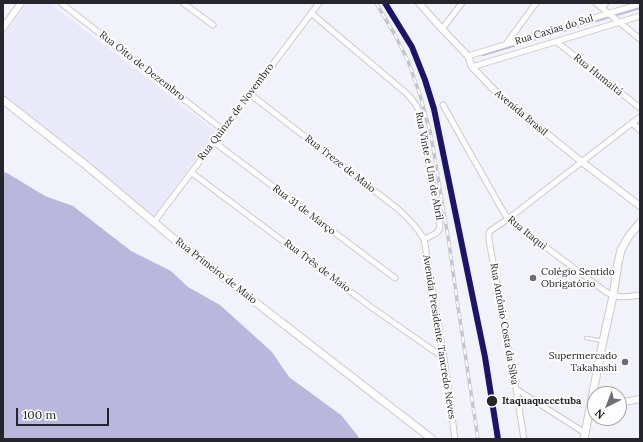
<!DOCTYPE html>
<meta charset="utf-8">
<style>
body{margin:0}
#map{position:relative;width:643px;height:442px;overflow:hidden;background:#f2f2fb;font-family:Lora,serif}
canvas{display:block}
.frame{position:absolute;inset:0;border:4px solid #25252b;pointer-events:none}
.north{position:absolute;left:587px;top:386px;width:40px;height:40px;box-sizing:border-box;background:#fdfdfd;border:1px solid #a7a7a9;border-radius:50%;rotate:222deg;font-size:11px;font-weight:700;line-height:16px;text-align:center;color:#25252b}
.north::after{content:'';display:block;margin:auto;width:14px;height:18px;background:#6d6d74;clip-path:polygon(50% 0,100% 100%,50% 72%,0 100%)}
.scale{position:absolute;left:16px;top:408px;width:93px;height:18px;box-sizing:border-box;border:2px solid #25252b;border-top:0;padding-left:5px;font-size:12px;line-height:14px;white-space:nowrap;color:#25252b;-webkit-text-stroke:3px #fdfdfd;paint-order:stroke}
</style>
<div id="map">
<canvas width="643" height="442"></canvas>
<div class="frame"></div>
<div class="north">N</div>
<div class="scale">100 m</div>
</div>
<script>
const context = document.querySelector('canvas').getContext('2d');
context.lineJoin = 'round';
function fillPath(path, color) {
  context.fillStyle = color;
  context.fill(path, 'evenodd');
}
function strokePath(path, color, width, dash) {
  context.strokeStyle = color;
  context.lineWidth = width;
  context.lineCap = dash ? 'butt' : 'round';
  context.setLineDash(dash || []);
  context.stroke(path);
}
function drawText(font, color, halo, rows, align = 'center') {
  context.font = font + ' Lora,serif';
  context.lineWidth = 4;
  context.setLineDash([]);
  context.textBaseline = 'middle';
  context.strokeStyle = halo;
  context.fillStyle = color;
  for (const [text, x, y, turn = 0] of rows) {
    context.save();
    context.translate(x, y);
    context.rotate((+turn || 0) * Math.PI / 180);
    context.textAlign = isNaN(turn) ? turn : align;
    if (halo) context.strokeText(text, 0, 0);
    context.fillText(text, 0, 0);
    context.restore();
  }
}
const built = new Path2D(`
 M28,3h22l166,129 -63,85 -150,-122v-59z`);
const water = new Path2D(`
 M3,172l4,1 38,23 28,10 58,45 40,20 17,16 32,18 52,47 17,25 52,38 17,21 1,3h-356z`);
const stream = new Path2D(`
 M483,55l157,-47`);
const service = new Path2D(`
 M586,338l17,3`);
const minor = new Path2D(`
 M61,3l162,127
 M183,3l30,22
 M596,3l44,36
 M602,8l4,-5
 M311,13l95,80c10,10 12,14 15,27l19,106c-1,8 -9,10 -16,13
 M442,29l20,-26
 M557,42l83,66
 M506,44l30,-41
 M468,56l172,-52
 M472,67l168,-51
 M250,94l148,115c10,9 19,18 26,30l20,119 11,81
 M443,105l57,101 8,13 8,6 90,67c14,7 19,5 34,3
 M632,123l8,7
 M214,142l181,136
 M192,173l179,134 73,51
 M154,222l165,-219
 M516,389l69,44
 M524,439l-8,-50 -27,-149v-7l1,-2 18,-12 124,-96 8,-6`);
const tertiary = new Path2D(`
 M419,3l23,26 26,27 4,11 28,29 82,66 58,44
 M3,28l18,-25
 M619,403l21,-4`);
const secondary = new Path2D(`
 M3,100l84,66 87,73 258,200
 M584,439l19,-98 10,-45 5,-33 3,-13 8,-14 11,-13`);
const rail = new Path2D(`
 M376,3l19,32 13,26 12,34 11,40 18,108 9,64 20,132`);
const rail1 = new Path2D(`
 M385,3l27,44 13,33 9,29 51,248 13,82`);
const markers = [
 [533,278,4,"#6d6d74"],
 [625,362,4,"#6d6d74"],
 [492,401,6,"#25252b"]
];
const streetNames = [
 ["Rua Caxias do Sul",554,30,-17],
 ["Rua Oito de Dezembro",142,66,38],
 ["Rua Humaitá",598,75,39],
 ["Rua Quinze de Novembro",236,112,-53],
 ["Avenida Brasil",521,113,40],
 ["Rua Treze de Maio",340,164,38],
 ["Rua Vinte e Um de Abril",429,166,79],
 ["Rua 31 de Março",304,210,37],
 ["Rua Itaqui",527,233,39],
 ["Rua Três de Maio",317,266,37],
 ["Rua Primeiro de Maio",216,271,38],
 ["Rua Antônio Costa da Silva",504,324,80],
 ["Avenida Presidente Tancredo Neves",439,337,81]
];
const poiNames = [
 ["Colégio Sentido",541,272],
 ["Obrigatório",541,284],
 ["Supermercado",617,356,"right"],
 ["Takahashi",617,368,"right"]
];
const stopNames = [
 ["Itaquaquecetuba",502,401]
];
fillPath(built, '#e9e9fa');
fillPath(water, '#b9b7dc');
strokePath(stream, '#b9b7dc', 2);
strokePath(service, '#c9c9d0', 4.5);
strokePath(minor, '#c9c9d0', 7);
strokePath(tertiary, '#c9c9d0', 8);
strokePath(secondary, '#c9c9d0', 9);
strokePath(service, '#fdfdfe', 2.5);
strokePath(minor, '#fdfdfe', 5);
strokePath(tertiary, '#fdfdfe', 6);
strokePath(secondary, '#fdfdfe', 7);
strokePath(rail, '#c6c6c9', 3.5);
strokePath(rail, '#fdfdfd', 2, [6]);
strokePath(rail1, '#1c146b', 6);
for (const [x, y, r, color] of markers) {
  const dot = new Path2D();
  dot.arc(x, y, r, 0, 2 * Math.PI);
  context.fillStyle = color;
  context.fill(dot);
  strokePath(dot, '#fdfdfd', 1.5);
}
drawText('10px', '#25252b', '#fdfdfd', streetNames);
drawText('10px', '#25252b', '#fdfdfd', poiNames, 'left');
drawText('bold 10px', '#25252b', '#fdfdfd', stopNames, 'left');
</script>
